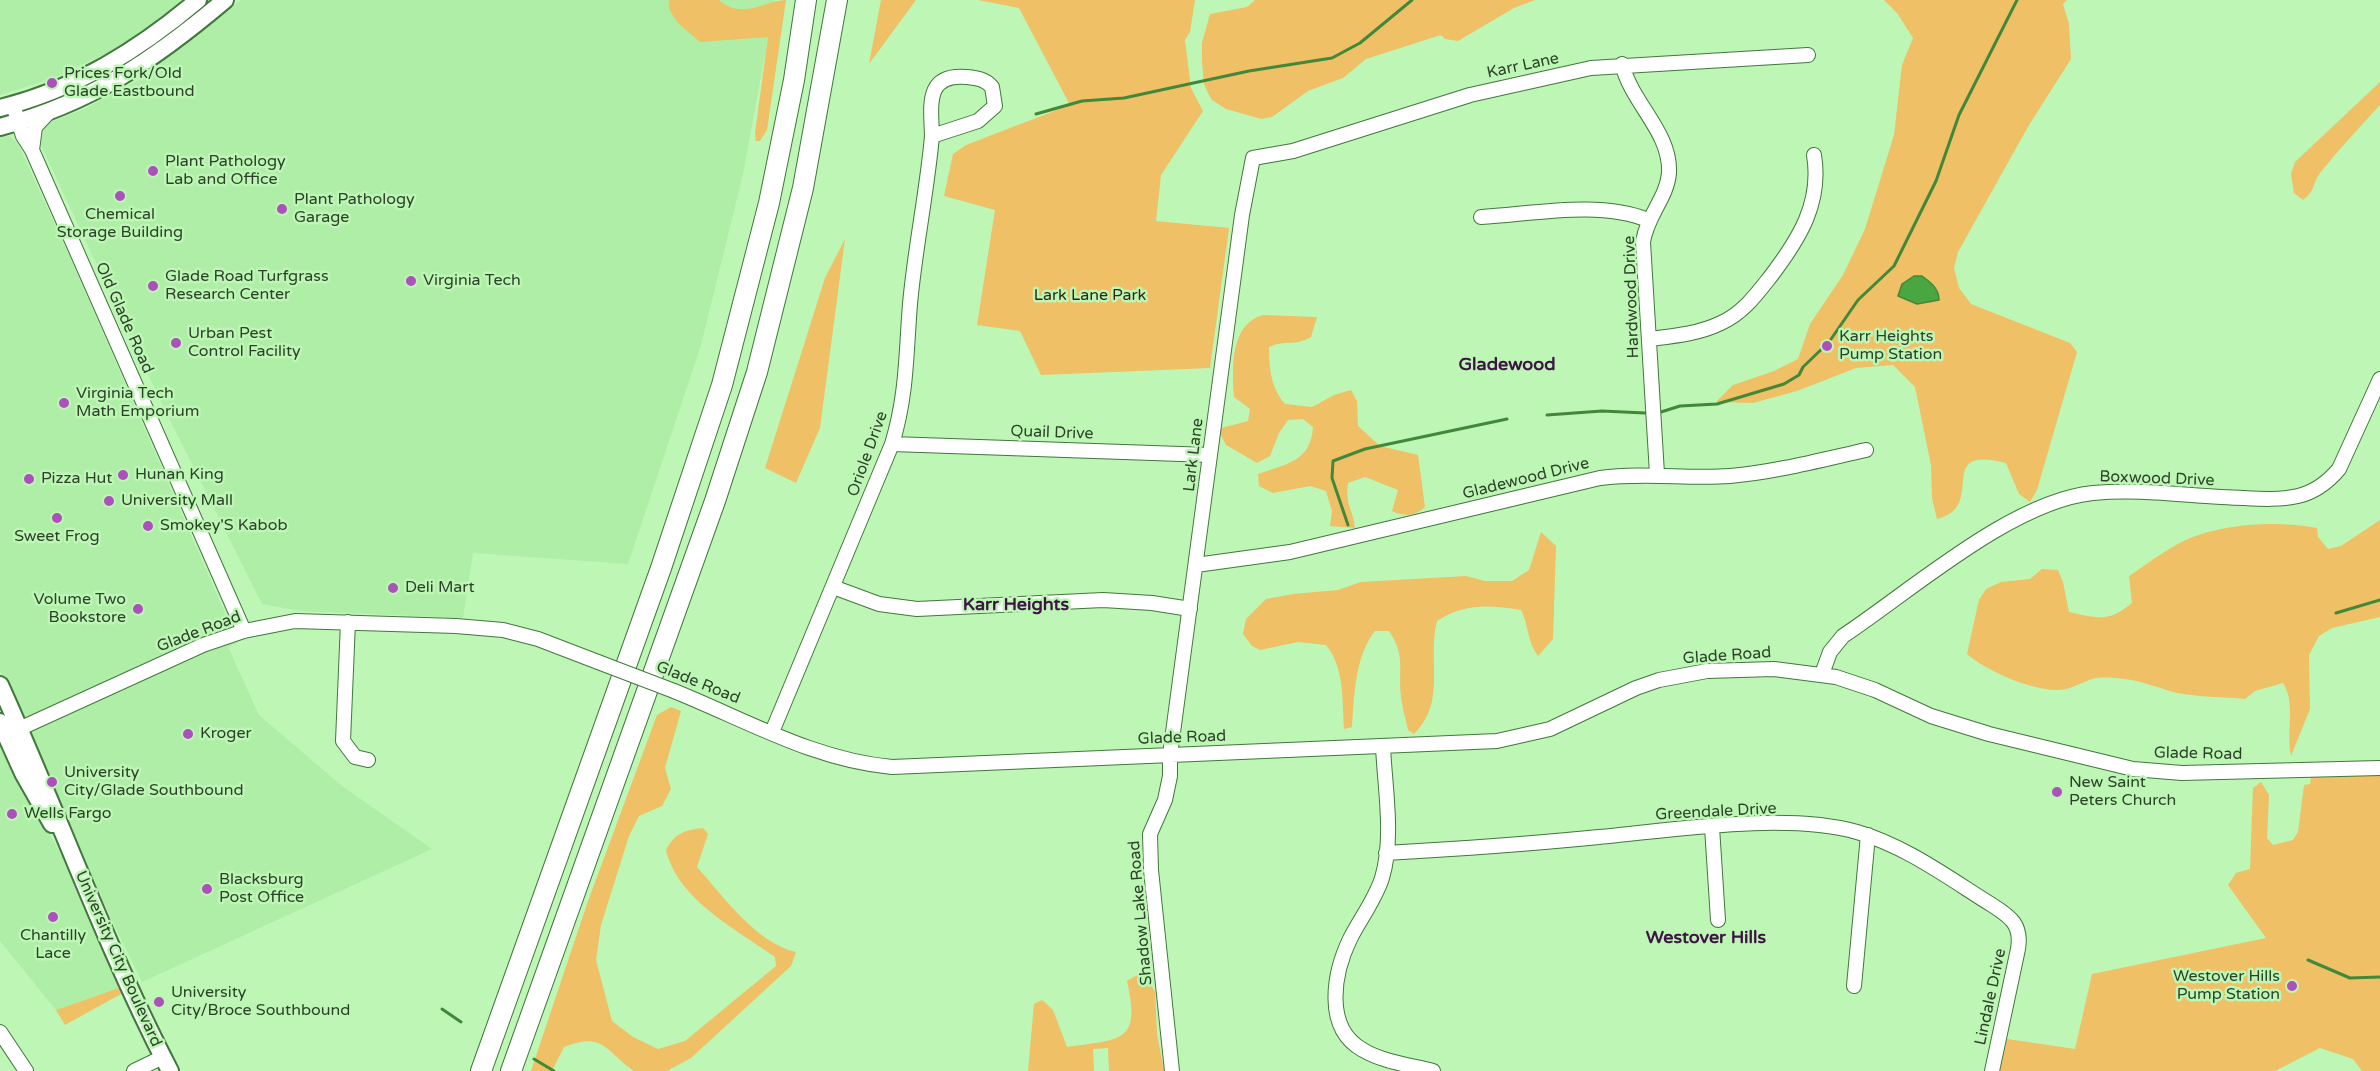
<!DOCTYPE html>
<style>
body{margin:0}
canvas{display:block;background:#bdf6b5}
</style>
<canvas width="2380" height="1071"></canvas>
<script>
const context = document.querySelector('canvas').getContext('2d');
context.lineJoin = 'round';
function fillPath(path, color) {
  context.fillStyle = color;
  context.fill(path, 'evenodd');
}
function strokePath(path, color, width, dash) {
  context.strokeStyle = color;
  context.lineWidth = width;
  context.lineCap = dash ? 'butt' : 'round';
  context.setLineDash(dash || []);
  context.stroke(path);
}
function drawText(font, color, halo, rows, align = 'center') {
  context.font = font + ' "Varela Round",sans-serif';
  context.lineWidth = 5;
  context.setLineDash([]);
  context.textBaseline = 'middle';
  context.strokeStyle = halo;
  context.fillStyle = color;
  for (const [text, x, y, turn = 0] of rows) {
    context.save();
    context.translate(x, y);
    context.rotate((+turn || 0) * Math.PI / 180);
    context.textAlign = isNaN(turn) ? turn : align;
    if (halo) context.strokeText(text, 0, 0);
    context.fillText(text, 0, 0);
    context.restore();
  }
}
const built = new Path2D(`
 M0,0h184l-64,47 -69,32 -51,16z
 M241,0h534l-32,174 -42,171 -73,219 -155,-11 -10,65 -162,-7 -39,-7 -101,-202 -122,-261 1,-8 8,-10 34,-13 57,-30z
 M9,136l8,6 52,113 169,388 -10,4 31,68 83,71 90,63 -290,133 -52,-107 -90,-205v-533z
 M0,747l11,23 53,89 55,129 -63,22 -56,-69z`);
const green = new Path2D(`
 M669,0h50c24,21 46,0 67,0l-19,130 -7,11h-4l-1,-8 13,-96 -68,5c-11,-10 -34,-25 -31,-42z
 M881,0h35l-47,64z
 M978,0h217l-5,32 -5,8 6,48 12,23 -42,64 -5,46 73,7 -19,140 -169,7 -21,-44 -43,-6 18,-115 -51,-14 9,-42 13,-9 104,-40 -51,-97z
 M1255,0h280l-21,8 -56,33 -13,-2 -4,-4 -75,24 -23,19 -35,13 -36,26 -11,2 -35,-10 -14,-9 -4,-7 -4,-9 -2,-22v-19l8,-29 37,-7z
 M1884,0h183l-4,4 6,20 2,35 -42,66 -71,127 -4,16 5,20 12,16 99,39 7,9 -40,138 -7,12 -11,-8 -13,-31c-74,-19 -17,43 -69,56l-5,-21 -1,-33 -16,-78 -22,-22 -37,3 -59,23 -44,12 -37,-1 17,-17 41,-14 24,-12 12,-35 33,-49 22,-46 29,-94 8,-70 11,-27 -16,-25z
 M2380,82v23c-20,22 -41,44 -60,68 -8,11 -4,17 -17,27l-9,-7 -3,-19 4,-12z
 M845,239l-25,189 -24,55 -31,-15 60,-190z
 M1263,315l54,2 -6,20c-18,10 -24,2 -42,10 0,21 2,41 16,57l27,3 22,-12 17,-5 6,11 1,25 22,20 38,9 7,52c-9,9 -21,10 -33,4l6,-21 -33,-13 -17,6c-3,23 5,25 7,45l-25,-2 2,-15 -6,-20 -16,-5 -37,7 -14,-7 -1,-12c29,-10 53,-13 55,-47l-10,-8 -15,1 -9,13 -9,23 -13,7 -31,-18 -8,-16 30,-8 2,-12 -16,-12c-2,-29 -4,-73 29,-82z
 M2380,520v97l-48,11 -13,8 -10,19 1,54 -19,47c-5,-23 5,-54 -8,-73l-28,8 -10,8c-22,-2 -46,-2 -68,-6 -15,-4 -39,-13 -53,-14 -8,-1 -19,-2 -27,-1 -13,2 -25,12 -39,12 -26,1 -73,-20 -91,-36l12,-54 7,-11 15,-7 29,-3 12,-10 16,1 5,12 6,30c29,6 39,11 63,-9l-3,-27c20,-13 42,-31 64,-39 37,-14 86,-16 124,-9l1,9 10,12 13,-3z
 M1541,532l15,14 -3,93 -15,17c-11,-14 -9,-31 -17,-46 -32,-5 -56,-7 -84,11 -10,39 10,81 -23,113l-6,-4c-2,-11 -6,-22 -7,-34 -3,-27 5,-40 -12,-65h-14c-20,25 -21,65 -23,96l-8,2c-2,-28 1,-61 -18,-84l-28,-3 -38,8 -8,-4 -9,-12 3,-15 20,-20 27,-5 45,-4 23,-8 105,-6 19,5h27l17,-11z
 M671,707l10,4 -16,57 6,21 -9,17 -23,10 -10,20 -28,89 -5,35 16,61 21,16 25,12 27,-8 91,-75 -1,-9c-39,-28 -97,-57 -109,-107 9,-17 19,-20 37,-22l5,6 -11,33c26,29 59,76 99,85l-5,14 -100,92 -24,13h-33c-29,-20 -30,-40 -70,-24l-12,24h-21l56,-167 70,-189z
 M2380,775v296h-18l-9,-12 -33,-11 -45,23h-275l7,-32 68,10 17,-75 174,-36 -38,-53 8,-12 14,-4 3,-81 8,-6 8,13 -2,43 6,7 20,-5 5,-8 6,-47 6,-1 1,-7z
 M1144,971l11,21 2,42 7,37h-55l-1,-23 -15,1 1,22h-66l6,-67 8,-4 11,10 14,37c55,-8 74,-4 60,-66z
 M119,988l2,6 -56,31 -9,-15z`);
const water = new Path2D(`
 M1914,276h8c8,6 17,12 17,24l-22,4 -19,-8 4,-12z`);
const stream = new Path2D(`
 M1036,114l46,-13 42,-3 125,-27 83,-13 28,-15 52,-43
 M1661,412l19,-6 37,-2 67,-20 15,-9 4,-8 26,-25 29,-42 36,-34 42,-85 23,-66 58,-115
 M1547,415l55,-4 43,2
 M1348,525l-16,-47 1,-17 32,-12 142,-30
 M2336,613l44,-13
 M2308,960l42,18 30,-1
 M442,1009l19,13
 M534,1059l20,12`);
const minor = new Path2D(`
 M1622,64c10,40 49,68 47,109 -2,25 -22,42 -26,69l14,232
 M13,105l10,31 9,14 212,481
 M32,150l3,-23 14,-15
 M1481,217c52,-3 119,-17 167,3
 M1649,339c25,-3 49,-5 72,-16 22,-10 35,-28 50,-47 28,-37 51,-73 43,-121
 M892,444l318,11
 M1196,565l94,-13 310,-74c45,-6 86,1 130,-2 46,-4 91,-16 136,-26
 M833,587l46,17 38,5 186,-9 49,3 38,6
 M348,622l-5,119 12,16 13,3
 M1822,674l8,-22 13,-16c68,-45 169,-135 250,-143 51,-5 100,4 151,5 18,1 36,2 54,-2 17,-4 30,-14 41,-27l41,-90
 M674,691c72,29 140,69 218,76l605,-26 53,-12 86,-41 23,-8 48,-9 67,-2 62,8 39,13 56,26 58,18 144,35 49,4 198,-5
 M772,732l120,-288c15,-49 14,-90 18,-140 5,-56 17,-112 22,-168l46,-15 17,-15 -3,-19c-7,-8 -15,-9 -25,-10 -42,-4 -36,28 -35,59
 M10,733l193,-88 41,-14 51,-10 161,5 47,4 35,9 60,23
 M1383,747c2,42 11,91 -1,131 -7,22 -22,41 -32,61 -16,33 -27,89 13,111 20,12 47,15 70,21
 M1712,827l6,93
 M1386,853c72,-4 142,-9 213,-16 75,-7 186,-25 258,-5 49,14 93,47 135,73 19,12 30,20 26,44l-26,122
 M1854,986l14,-151
 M0,1032l26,39
 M134,1071l29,-14
 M1172,1071l-21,-201 -1,-36 15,-34 5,-24v-21l72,-540 11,-57 40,-7 177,-56 121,-27 217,-13`);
const major = new Path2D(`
 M0,108c76,-19 139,-58 198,-108
 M0,127c91,-24 154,-67 225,-127
 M0,685c58,128 105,261 170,386
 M0,722l23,51 29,51`);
const highway = new Path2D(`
 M481,1071l180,-503 61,-183 47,-182 25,-123 12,-80
 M511,1071l204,-570 42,-129 46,-184 34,-188`);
const minorBridge = new Path2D(`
 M598,662l76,29`);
const markers = [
 [52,83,6,"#ac50bb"],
 [153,171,6,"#ac50bb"],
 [120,196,6,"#ac50bb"],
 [282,209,6,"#ac50bb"],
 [411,281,6,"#ac50bb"],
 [153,286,6,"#ac50bb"],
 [176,343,6,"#ac50bb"],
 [1827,346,6,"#ac50bb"],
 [64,403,6,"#ac50bb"],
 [123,475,6,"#ac50bb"],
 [29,479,6,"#ac50bb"],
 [109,501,6,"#ac50bb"],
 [57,518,6,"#ac50bb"],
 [148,526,6,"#ac50bb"],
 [393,588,6,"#ac50bb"],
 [138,609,6,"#ac50bb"],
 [188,734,6,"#ac50bb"],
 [52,782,6,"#ac50bb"],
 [2057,792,6,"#ac50bb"],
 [12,814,6,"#ac50bb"],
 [207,889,6,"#ac50bb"],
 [53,917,6,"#ac50bb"],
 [2292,986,6,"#ac50bb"],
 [159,1002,6,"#ac50bb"]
];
const streetNames = [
 ["Karr Lane",1523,66,-12],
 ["Hardwood Drive",1632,297,-92],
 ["Old Glade Road",124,318,66],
 ["Quail Drive",1052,433,2],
 ["Oriole Drive",868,454,-70],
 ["Lark Lane",1194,455,-83],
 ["Gladewood Drive",1526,479,-14],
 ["Boxwood Drive",2157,479,2],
 ["Glade Road",199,632,-21],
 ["Glade Road",1727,656,-4],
 ["Glade Road",698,683,22],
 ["Glade Road",1182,738,-2],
 ["Glade Road",2198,754,1],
 ["Greendale Drive",1716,812,-3],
 ["Shadow Lake Road",1141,913,-95],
 ["University City Boulevard",118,959,66],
 ["Lindale Drive",1991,997,-78]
];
const poiNames = [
 ["Prices Fork/Old",64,74],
 ["Glade Eastbound",64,92],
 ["Plant Pathology",165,162],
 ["Lab and Office",165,180],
 ["Plant Pathology",294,200],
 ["Garage",294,218],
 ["Chemical",120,215,"center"],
 ["Storage Building",120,233,"center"],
 ["Glade Road Turfgrass",165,277],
 ["Research Center",165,295],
 ["Virginia Tech",423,281],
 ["Urban Pest",188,334],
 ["Control Facility",188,352],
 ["Karr Heights",1839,337],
 ["Pump Station",1839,355],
 ["Virginia Tech",76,394],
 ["Math Emporium",76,412],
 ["Hunan King",135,475],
 ["Pizza Hut",41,479],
 ["University Mall",121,501],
 ["Smokey'S Kabob",160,526],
 ["Sweet Frog",57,537,"center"],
 ["Deli Mart",405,588],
 ["Volume Two",126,600,"right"],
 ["Bookstore",126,618,"right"],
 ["Kroger",200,734],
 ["University",64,773],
 ["City/Glade Southbound",64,791],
 ["New Saint",2069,783],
 ["Peters Church",2069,801],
 ["Wells Fargo",24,814],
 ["Blacksburg",219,880],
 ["Post Office",219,898],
 ["Chantilly",53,936,"center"],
 ["Lace",53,954,"center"],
 ["Westover Hills",2280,977,"right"],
 ["Pump Station",2280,995,"right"],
 ["University",171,993],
 ["City/Broce Southbound",171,1011]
];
const parkNames = [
 ["Lark Lane Park",1090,296]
];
const neighbourhoodNames = [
 ["Gladewood",1507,365],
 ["Karr Heights",1016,605],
 ["Westover Hills",1706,938]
];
fillPath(built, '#afeea7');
fillPath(green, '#efc066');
fillPath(water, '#4aa641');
strokePath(water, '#41883a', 1.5);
strokePath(stream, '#41883a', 3);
strokePath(minor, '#42773d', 16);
strokePath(major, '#42773d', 20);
strokePath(highway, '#42773d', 22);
strokePath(minor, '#fff', 14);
strokePath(major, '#fff', 16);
strokePath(highway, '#fff', 20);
strokePath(minorBridge, '#42773d', 16, []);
strokePath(minorBridge, '#fff', 14);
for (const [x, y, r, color] of markers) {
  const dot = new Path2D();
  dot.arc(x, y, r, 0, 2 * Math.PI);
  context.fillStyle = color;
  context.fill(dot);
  strokePath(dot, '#bdf6b5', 2);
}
drawText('16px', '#2b4228', '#bdf6b5', streetNames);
drawText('16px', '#2b4228', '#bdf6b5', poiNames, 'left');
drawText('16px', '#332712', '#bdf6b5', parkNames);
drawText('bold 18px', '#3f1346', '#bdf6b5', neighbourhoodNames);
</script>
